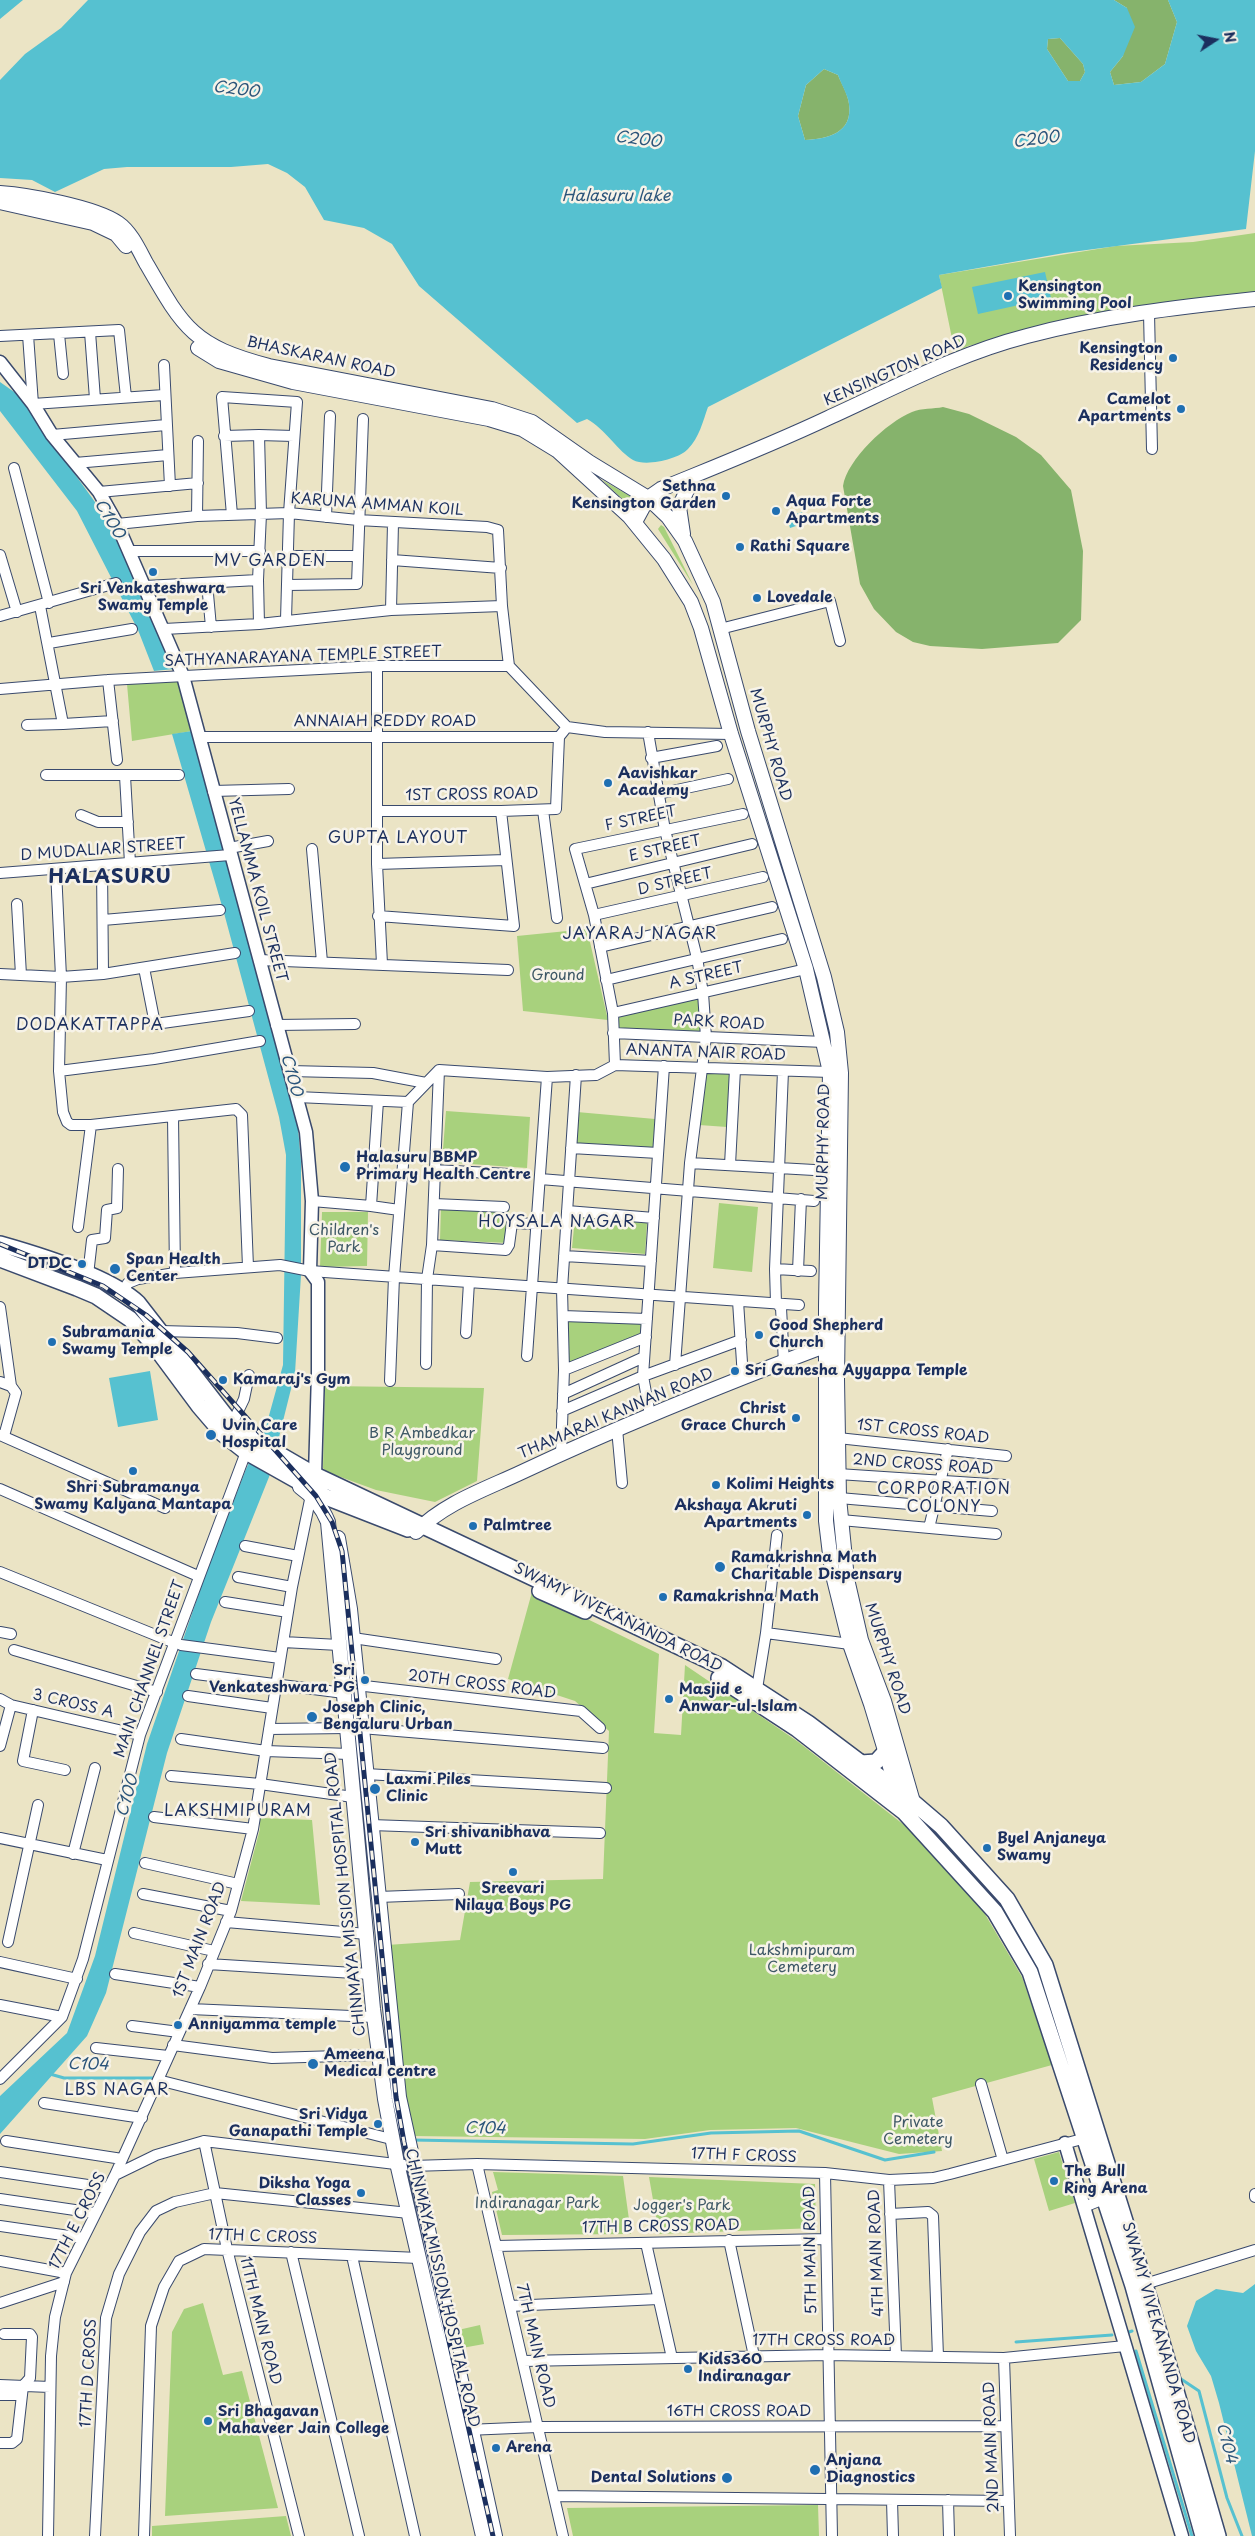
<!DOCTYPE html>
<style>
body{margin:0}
#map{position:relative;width:1255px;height:2536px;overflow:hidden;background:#ebe4c5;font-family:"Playpen Sans",sans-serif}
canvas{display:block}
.north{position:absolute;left:1190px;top:15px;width:50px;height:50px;-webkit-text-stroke:4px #f7f3e8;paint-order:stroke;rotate:79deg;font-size:14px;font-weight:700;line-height:20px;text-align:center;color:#1b2f5e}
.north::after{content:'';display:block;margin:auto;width:18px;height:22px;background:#1b2f5e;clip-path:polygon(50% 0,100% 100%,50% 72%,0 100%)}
</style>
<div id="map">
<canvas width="1255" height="2536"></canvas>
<div class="north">N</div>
</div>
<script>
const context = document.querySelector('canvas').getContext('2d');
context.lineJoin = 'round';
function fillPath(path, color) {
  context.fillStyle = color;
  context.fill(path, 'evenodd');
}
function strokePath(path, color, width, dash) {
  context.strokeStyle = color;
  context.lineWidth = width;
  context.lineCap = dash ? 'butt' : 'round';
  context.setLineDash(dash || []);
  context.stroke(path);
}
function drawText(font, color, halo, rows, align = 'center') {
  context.font = font + ' "Playpen Sans",sans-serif';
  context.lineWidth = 5;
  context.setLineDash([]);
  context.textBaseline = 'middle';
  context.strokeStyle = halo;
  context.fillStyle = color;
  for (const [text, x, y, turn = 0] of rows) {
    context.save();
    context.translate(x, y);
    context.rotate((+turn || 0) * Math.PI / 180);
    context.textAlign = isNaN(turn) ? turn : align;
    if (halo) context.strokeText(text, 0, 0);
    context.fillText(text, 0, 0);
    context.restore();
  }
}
const green = new Path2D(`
 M1255,233v59l-179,26 -11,5 -97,23 -13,7 -16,-78 177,-29 77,-4z
 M602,480l35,20 -6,7z
 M661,525l3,2 29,58 -35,-56z
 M178,679l14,52 -60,10 -5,-57z
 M587,929l21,91 -85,-9 -6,-75z
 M699,999l3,35 -86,-5 1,-15z
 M703,1072l28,2 -4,53 -28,-2z
 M446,1111l84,6 -3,51 -85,-6z
 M577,1112l78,7 -3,38 -78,-6z
 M719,1203l39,4 -6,65 -39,-4z
 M441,1206l68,3 -1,34 -68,-3z
 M322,1212h46l-1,54 -47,1z
 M575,1217l72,6 -2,31 -73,-6z
 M566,1320l76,4 -1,9 -72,30z
 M325,1386l159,2 -7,93 -42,21 -59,-12 -49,-18 -4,-4z
 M532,1592l127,62 -5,79 27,2 4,-70 112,76 116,91 66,72 43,73 30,88 -120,33 10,53 -43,3 -103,-26 -86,2 -65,9 -233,-3 -14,-85 -11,-106 73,-5 10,-58 133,-3 6,-148 -34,-30 -67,-22z
 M260,1818l52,2 8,85 -79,-4 19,-72z
 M1059,2152l16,51 -26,8 -15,-52z
 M493,2172l130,4 8,58 -129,1 -10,-43 6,-2z
 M649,2177l166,7 1,44 -157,6z
 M203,2303l20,72 19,-4 36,137 -113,8 7,-184 12,-23z
 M480,2325l4,19 -22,4 -4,-18z
 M818,2505l1,31h-246l-6,-28z
 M286,2516l5,20h-139v-10z`);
const forest = new Path2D(`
 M1114,0h54l9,22 -12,42 -24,18 -27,3 -4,-13 13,-16 4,-48z
 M1060,38l23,26 2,8 -5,9h-12l-21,-32 1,-10z
 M824,69l14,6c3,8 10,19 11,29 4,29 -21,35 -44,36l-7,-24 8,-31z
 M943,407l26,7 47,23 25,18 30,35 12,61 -2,69 -23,23 -76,6 -52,-3 -17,-4 -17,-10 -22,-23 -14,-25 -17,-98c4,-26 44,-64 69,-74 9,-4 22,-3 31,-5z`);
const water = new Path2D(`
 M0,0h23l-23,19z
 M88,0h1026l13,8 8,19 -12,29 -13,16 4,13 27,-3 24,-18 12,-42 -9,-22h87v151l-9,78 -182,24 -125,22 3,13 -234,119c-5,14 -9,31 -20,42 -9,10 -42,18 -55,11 -14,-8 -28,-31 -46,-41l-10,4 -158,-137 -27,-42 -28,-16 -40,-8 -19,-33 -18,-14 -19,-9 -37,3h-104l-23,2 -49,23 -23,-12 -32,-2v-98l25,-26 36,-26zM1060,38l23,26 2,8 -5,9h-12l-21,-32 1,-10zM824,69l14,6c3,9 10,20 11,29 4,29 -21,35 -44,36l-7,-24 8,-31z
 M1045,272l6,26 -73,16 -6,-27z
 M0,382l17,12 83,115 35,67 39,93 -20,2 -16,-41 -61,-119 -77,-100z
 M802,512l3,11 -15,5 -3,-11z
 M192,731l105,386 4,45v113l-6,98 -26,104 -58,145 -44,131 -61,240 -19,43 -87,98v-38l67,-63 28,-77 52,-212 60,-174 39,-101 19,-39 18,-65 3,-210 -7,-38 -55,-204 -52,-179z
 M150,1371l8,49 -40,7 -9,-49z
 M1255,2284v252h-3l-33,-133 -8,-27 -15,-25 -9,-25 9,-25 20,-12 27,4z`);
const stream = new Path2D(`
 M50,2074l14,4h92
 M412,2140l221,4 78,-11 88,-2 86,29 49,-8
 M1129,2332l3,-1
 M1016,2342l96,-7
 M1136,2351l56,185
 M1178,2377l21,14 28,107 15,38`);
const minor = new Path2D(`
 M1149,313l3,136
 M90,332l5,67
 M59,334l4,40
 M28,335l5,69 131,-9
 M0,336l119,-6 7,67
 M164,365l6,121
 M52,435l114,-10
 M259,435l35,1
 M224,436l35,-1 2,79 -3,66 1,44
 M75,463l93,-8
 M14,468l35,135
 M99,492l99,-9
 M232,515l-10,-118 75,5 -8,111 -3,107
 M197,516l1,-75
 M326,517l4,-101
 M117,524l80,-8 92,-3 69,7 129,7 11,3 4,76 7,60
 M130,551h130
 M0,555l17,57
 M287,556h71
 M392,560l109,8
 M207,583l4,44
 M287,585l70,-1 6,-165
 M145,586l113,-6
 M40,606l23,118 50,-3
 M391,610l2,-87
 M0,616l116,-33
 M164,629l95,-5 132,-14 111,-4
 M720,629l110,-28 10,40
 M49,643l83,-14
 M377,666v198l5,100
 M108,680l9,80
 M0,689l108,-9 269,-14h132l58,61 38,5 126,2
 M27,725l36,-1
 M648,732l17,98 32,128 6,35 3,44 -16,126 -15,202
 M199,737h360l8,-10
 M651,758l66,-12
 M46,775h133
 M125,776l5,87
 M213,791l76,-2
 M658,794l70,-15
 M543,810l14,108
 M377,811h124l55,-2 3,-72
 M81,815l17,7h30
 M229,848l39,-7
 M312,849l10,113
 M377,864l129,-4
 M102,866l1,108
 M56,870l5,107 -2,94 4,41 4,10 4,3h20l145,-16 6,6 6,152
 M0,873l230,-18
 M585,884l167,-40
 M17,904l4,71
 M594,915l169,-38
 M378,916l136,10 -13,-115
 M103,920l117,-10
 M600,947l172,-40
 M259,960l249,10
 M144,968l11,56 94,-13
 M0,974l61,3 42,-3 132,-21
 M606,980l176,-41
 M613,1013l193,-44
 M276,1025l79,-1
 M613,1033l211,9
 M615,1065l-2,-52 -19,-98 -19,-66 168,-35
 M59,1071l95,-12 106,-18
 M290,1071l83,2 53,10
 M783,1071l-8,198 1,34 5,5 3,55
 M297,1097l111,5 31,-32 108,7 49,-2 19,-10 215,7
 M378,1101l-7,105 28,4
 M173,1117l2,156
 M571,1148l87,5
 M690,1163l124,7
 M730,1165l5,-96
 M435,1170l73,4
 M540,1179l274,22
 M312,1201l59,5
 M434,1204l70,3
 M567,1211l87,7
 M78,1227l13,-102
 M432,1245l74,5 3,-5 3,-22 25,1
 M564,1256l87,5
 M775,1269l36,2
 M798,1271l3,-72
 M88,1275l4,-35 13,-2 2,-28 10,-2 1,-39
 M123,1291l5,-8 10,-4 37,-6 105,-8 30,6 489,34
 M738,1301l5,77
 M0,1307l11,79
 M563,1316l84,3
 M161,1331l76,2 40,5
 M466,1333l3,-51
 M527,1356l20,-279
 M426,1364l1,-85 5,-34 7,-175
 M564,1370l82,-33
 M390,1381l4,-104 14,-175
 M0,1382l11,4 5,7 -12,43
 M563,1394l81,-37
 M562,1411l81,-35 98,-36
 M650,1415l-7,-39 21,-310
 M232,1424l12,-25 5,-24
 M617,1429l5,54
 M0,1435l165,73
 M838,1438l168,18
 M561,1454l3,-84 -2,-81 14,-214
 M838,1474l167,11
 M0,1489l198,87
 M839,1498l153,13
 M841,1520l155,14
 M929,1528l19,-79
 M245,1546l53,10
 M0,1572l175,71
 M238,1577l54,10
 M225,1602l63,10
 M0,1632l11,2
 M766,1633l84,11
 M353,1638l143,21
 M283,1642l56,3
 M181,1645l99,13
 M14,1650l143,42
 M196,1674l148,19
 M356,1685l225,26 19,17
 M756,1695l10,-62 11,-98
 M188,1696l84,12
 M0,1699l11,6 129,30
 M33,1710l-10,51 42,9
 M361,1728l242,20
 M269,1729l78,-1
 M181,1739l85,12 83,3
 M0,1746l11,-41
 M366,1774l240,14
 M171,1776l89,8 93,13
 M154,1817l99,12
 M371,1825l229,8
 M0,1838l107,22
 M73,1854l22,-86
 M145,1863l93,21
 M143,1894l88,17
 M378,1897l81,-3
 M226,1922l141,12
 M134,1933l80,18
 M8,1942l30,-137
 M0,1962l77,17
 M208,1964l162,10
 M115,1974l85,13
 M0,2005l62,12
 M190,2009l184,8
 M132,2026l47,6
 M173,2045l99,13 101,-3 20,-3
 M96,2048l72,8
 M0,2079l62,-62 21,-58 57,-224 106,-283
 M158,2080l233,59
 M981,2084l22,76
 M44,2103l98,15
 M6,2141l116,18
 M204,2141l23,108 72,287
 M477,2164l86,372
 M0,2172l108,16
 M825,2173l7,363
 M115,2175l85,-188 31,-76 22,-82 39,-242 19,-92
 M889,2180l7,176
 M1255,2194v3
 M0,2199l95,14
 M1084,2207l22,-9
 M890,2214l38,-2 5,4 5,141
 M0,2226l83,12
 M729,2240l25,116
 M646,2243l26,115
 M496,2246l330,-7
 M291,2252l68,284
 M352,2256l63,280
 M0,2261l66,12
 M1145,2284l110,-34
 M0,2303l64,-21
 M510,2306l148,-7
 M1004,2358l6,178
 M523,2361l305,-6 176,3 121,-12
 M0,2385l50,2
 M0,2395h22
 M467,2430l71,-3 468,-1
 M0,2443h12l5,-4 6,-53 7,-8 2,-41 -2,-3h-26
 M554,2496l455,5
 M892,2500l1,36
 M948,2500l1,36
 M48,2536l3,-180 4,-39 11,-44 49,-98 41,-20 48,-14 208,25 65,-2 348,9 64,7 44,-2 17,-4 136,-36
 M95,2536l11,-218 13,-44 21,-42 16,-21 19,-9 40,-9 194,20
 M144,2536l7,-210 13,-39 15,-26 25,-12 215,9`);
const tertiary = new Path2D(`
 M0,362l33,42 19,31 47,57 18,32 66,152 123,456 6,69 -2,70 8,11v91l-3,102
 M1065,2143l117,393`);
const secondary = new Path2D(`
 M0,193c28,2 95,14 118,30 13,9 21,27 28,40 38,66 47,83 123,103l223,43 40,13 57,40 59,36 20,19 17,24 28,61 35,129 76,246 13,55 4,41 -4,306 2,119 8,81 14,61 23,61 29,101 -5,5
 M0,202l93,21 23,11 10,12
 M198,348l21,13 74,21 196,37 33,10 36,22 71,65 35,43 27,43 10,26 30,106 75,235 24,103 -4,234v215l6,50 18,73 21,60 26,86 -2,4
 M635,522l13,-24 13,-9c56,-23 112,-45 167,-71 66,-30 129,-64 199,-82 74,-20 152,-29 228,-37
 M683,534l-4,-27 15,-31
 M300,1487c13,9 22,20 28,35l45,487 12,90 12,64 86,373
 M416,1532c28,-29 70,-43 106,-60 102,-48 207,-90 313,-130
 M338,1538l12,71 49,488 96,439`);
const primary = new Path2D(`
 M0,1244c39,11 109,32 138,59l94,121 21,15 62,36 407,192 86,56 105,79 28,24 66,73 38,66 105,336 68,235
 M0,1259l77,29 19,8 34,23 23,25 46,62 24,28 23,18 80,45 82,32
 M540,1591l45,20
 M719,1678l78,51 107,83 91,100 35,60 103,314 70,250
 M861,1763l15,-1 10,-11`);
const rail = new Path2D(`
 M0,1244l103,42 43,29 42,37 128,144 16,26 10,29 54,546 8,45 89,394`);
const markers = [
 [1008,296,5,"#1f6fb2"],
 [1173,358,5,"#1f6fb2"],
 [1181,409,5,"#1f6fb2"],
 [726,496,5,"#1f6fb2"],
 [776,511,5,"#1f6fb2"],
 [740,547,5,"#1f6fb2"],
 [153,572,5,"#1f6fb2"],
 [757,598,5,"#1f6fb2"],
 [608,783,5,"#1f6fb2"],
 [345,1167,6,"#1f6fb2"],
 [82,1264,5,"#1f6fb2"],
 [115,1269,6,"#1f6fb2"],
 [759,1335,5,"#1f6fb2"],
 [52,1342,5,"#1f6fb2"],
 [735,1371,5,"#1f6fb2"],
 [223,1380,5,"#1f6fb2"],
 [796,1418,5,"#1f6fb2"],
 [211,1435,6,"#1f6fb2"],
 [133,1471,5,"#1f6fb2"],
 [716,1485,5,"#1f6fb2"],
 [807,1515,5,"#1f6fb2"],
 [473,1526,5,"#1f6fb2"],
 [720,1567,6,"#1f6fb2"],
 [663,1597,5,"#1f6fb2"],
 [365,1680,5,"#1f6fb2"],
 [669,1699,5,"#1f6fb2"],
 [312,1717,6,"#1f6fb2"],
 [375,1789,6,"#1f6fb2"],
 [415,1842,5,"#1f6fb2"],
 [987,1848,5,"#1f6fb2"],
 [513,1872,5,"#1f6fb2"],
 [178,2025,5,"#1f6fb2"],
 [313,2064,6,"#1f6fb2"],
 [378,2124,5,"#1f6fb2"],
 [1054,2181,5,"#1f6fb2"],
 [361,2193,5,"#1f6fb2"],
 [688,2369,5,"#1f6fb2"],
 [208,2421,5,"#1f6fb2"],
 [496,2448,5,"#1f6fb2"],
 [815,2470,6,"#1f6fb2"],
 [727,2478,6,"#1f6fb2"]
];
const poiNames = [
 ["Kensington",1018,287],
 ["Swimming Pool",1018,304],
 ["Kensington",1163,349,"right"],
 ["Residency",1163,366,"right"],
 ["Camelot",1171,400,"right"],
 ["Apartments",1171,417,"right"],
 ["Sethna",716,487,"right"],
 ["Kensington Garden",716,504,"right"],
 ["Aqua Forte",786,502],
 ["Apartments",786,519],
 ["Rathi Square",750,547],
 ["Sri Venkateshwara",153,589,"center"],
 ["Swamy Temple",153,606,"center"],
 ["Lovedale",767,598],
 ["Aavishkar",618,774],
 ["Academy",618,791],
 ["Halasuru BBMP",356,1158],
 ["Primary Health Centre",356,1175],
 ["Span Health",126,1260],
 ["Center",126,1277],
 ["DTDC",72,1264,"right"],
 ["Good Shepherd",769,1326],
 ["Church",769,1343],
 ["Subramania",62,1333],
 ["Swamy Temple",62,1350],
 ["Sri Ganesha Ayyappa Temple",745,1371],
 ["Kamaraj's Gym",233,1380],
 ["Christ",786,1409,"right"],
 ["Grace Church",786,1426,"right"],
 ["Uvin Care",222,1426],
 ["Hospital",222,1443],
 ["Kolimi Heights",726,1485],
 ["Shri Subramanya",133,1488,"center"],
 ["Swamy Kalyana Mantapa",133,1505,"center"],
 ["Akshaya Akruti",797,1506,"right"],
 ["Apartments",797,1523,"right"],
 ["Palmtree",483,1526],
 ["Ramakrishna Math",731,1558],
 ["Charitable Dispensary",731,1575],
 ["Ramakrishna Math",673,1597],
 ["Sri",355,1671,"right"],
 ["Venkateshwara PG",355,1688,"right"],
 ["Masjid e",679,1690],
 ["Anwar-ul-Islam",679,1707],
 ["Joseph Clinic,",323,1708],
 ["Bengaluru Urban",323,1725],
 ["Laxmi Piles",386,1780],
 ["Clinic",386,1797],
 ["Sri shivanibhava",425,1833],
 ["Mutt",425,1850],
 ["Byel Anjaneya",997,1839],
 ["Swamy",997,1856],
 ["Sreevari",513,1889,"center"],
 ["Nilaya Boys PG",513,1906,"center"],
 ["Anniyamma temple",188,2025],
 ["Ameena",324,2055],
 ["Medical centre",324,2072],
 ["Sri Vidya",368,2115,"right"],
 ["Ganapathi Temple",368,2132,"right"],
 ["The Bull",1064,2172],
 ["Ring Arena",1064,2189],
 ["Diksha Yoga",351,2184,"right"],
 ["Classes",351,2201,"right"],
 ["Kids360",698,2360],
 ["Indiranagar",698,2377],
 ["Sri Bhagavan",218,2412],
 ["Mahaveer Jain College",218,2429],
 ["Arena",506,2448],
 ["Anjana",826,2461],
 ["Diagnostics",826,2478],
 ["Dental Solutions",716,2478,"right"]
];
const streetNames = [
 ["BHASKARAN ROAD",321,358,12],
 ["KENSINGTON ROAD",895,371,-24],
 ["KARUNA AMMAN KOIL",377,505,4],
 ["SATHYANARAYANA TEMPLE STREET",303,657,-2],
 ["ANNAIAH REDDY ROAD",385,722],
 ["MURPHY ROAD",770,745,74],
 ["1ST CROSS ROAD",472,795,-1],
 ["F STREET",641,819,-12],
 ["E STREET",665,849,-13],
 ["D MUDALIAR STREET",103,850,-4],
 ["D STREET",675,882,-13],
 ["YELLAMMA KOIL STREET",257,890,75],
 ["A STREET",706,976,-13],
 ["PARK ROAD",719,1023,3],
 ["ANANTA NAIR ROAD",706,1053,2],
 ["MURPHY ROAD",824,1142,-89],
 ["THAMARAI KANNAN ROAD",616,1414,-23],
 ["1ST CROSS ROAD",923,1432,6],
 ["2ND CROSS ROAD",923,1465,4],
 ["SWAMY VIVEKANANDA ROAD",618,1618,26],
 ["MURPHY ROAD",887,1659,72],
 ["MAIN CHANNEL STREET",150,1669,-71],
 ["20TH CROSS ROAD",482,1685,7],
 ["3 CROSS A",73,1704,13],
 ["CHINMAYA MISSION HOSPITAL ROAD",346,1894,-96],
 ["1ST MAIN ROAD",200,1940,-69],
 ["17TH F CROSS",744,2156,2],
 ["17TH E CROSS",78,2221,-63],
 ["17TH B CROSS ROAD",661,2227,-1],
 ["17TH C CROSS",263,2237,2],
 ["5TH MAIN ROAD",811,2250,-91],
 ["4TH MAIN ROAD",877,2253,-92],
 ["CHINMAYA MISSION HOSPITAL ROAD",442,2288,77],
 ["11TH MAIN ROAD",260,2321,76],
 ["SWAMY VIVEKANANDA ROAD",1158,2333,74],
 ["17TH CROSS ROAD",824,2341],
 ["7TH MAIN ROAD",535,2346,77],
 ["17TH D CROSS",89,2373,-87],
 ["16TH CROSS ROAD",739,2412],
 ["2ND MAIN ROAD",992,2447,-92]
];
const parkNames = [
 ["Ground",558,976],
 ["Children's",344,1231],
 ["Park",344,1248],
 ["B R Ambedkar",422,1434],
 ["Playground",422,1451],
 ["Lakshmipuram",802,1951],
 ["Cemetery",802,1968],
 ["Private",918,2123],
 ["Cemetery",918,2140],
 ["Indiranagar Park",537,2204],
 ["Jogger's Park",682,2206]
];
const waterNames = [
 ["C200",236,90,7],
 ["C200",638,140,7],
 ["C200",1036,140,-7],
 ["Halasuru lake",616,197],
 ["C100",109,519,59],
 ["C100",291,1075,75],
 ["C100",128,1796,-74],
 ["C104",88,2065,1],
 ["C104",485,2129,1],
 ["C104",1226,2443,75]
];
const neighbourhoodNames = [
 ["MV GARDEN",270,562],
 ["GUPTA LAYOUT",398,839],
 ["JAYARAJ NAGAR",640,935],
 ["DODAKATTAPPA",90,1026],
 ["HOYSALA NAGAR",557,1223],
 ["CORPORATION",944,1490],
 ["COLONY",944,1508],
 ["LAKSHMIPURAM",238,1812],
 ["LBS NAGAR",117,2091]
];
const districtNames = [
 ["HALASURU",110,877]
];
fillPath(green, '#a8d17d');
fillPath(forest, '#86b36c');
fillPath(water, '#56c1d0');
strokePath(stream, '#56c1d0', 3);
strokePath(minor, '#3a4a6d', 12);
strokePath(tertiary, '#3a4a6d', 15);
strokePath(secondary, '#3a4a6d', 16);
strokePath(primary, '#3a4a6d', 18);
strokePath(minor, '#fff', 10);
strokePath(tertiary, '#fff', 12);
strokePath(secondary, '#fff', 14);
strokePath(primary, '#fff', 15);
strokePath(rail, '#1b2f5e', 5);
strokePath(rail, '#f7f3e8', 3, [9]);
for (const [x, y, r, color] of markers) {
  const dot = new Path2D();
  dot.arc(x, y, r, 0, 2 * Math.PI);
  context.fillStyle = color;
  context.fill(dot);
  strokePath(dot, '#f7f3e8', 2);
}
drawText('bold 15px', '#1b2f5e', '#f7f3e8', poiNames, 'left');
drawText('15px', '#1b2f5e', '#f7f3e8', streetNames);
drawText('15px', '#3e5866', '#f7f3e8', parkNames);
drawText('italic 16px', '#2a547a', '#f7f3e8', waterNames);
context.letterSpacing = '1px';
drawText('16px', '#1b2f5e', '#f7f3e8', neighbourhoodNames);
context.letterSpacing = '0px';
context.letterSpacing = '1px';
drawText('bold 20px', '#1b2f5e', '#f7f3e8', districtNames);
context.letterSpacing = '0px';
</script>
